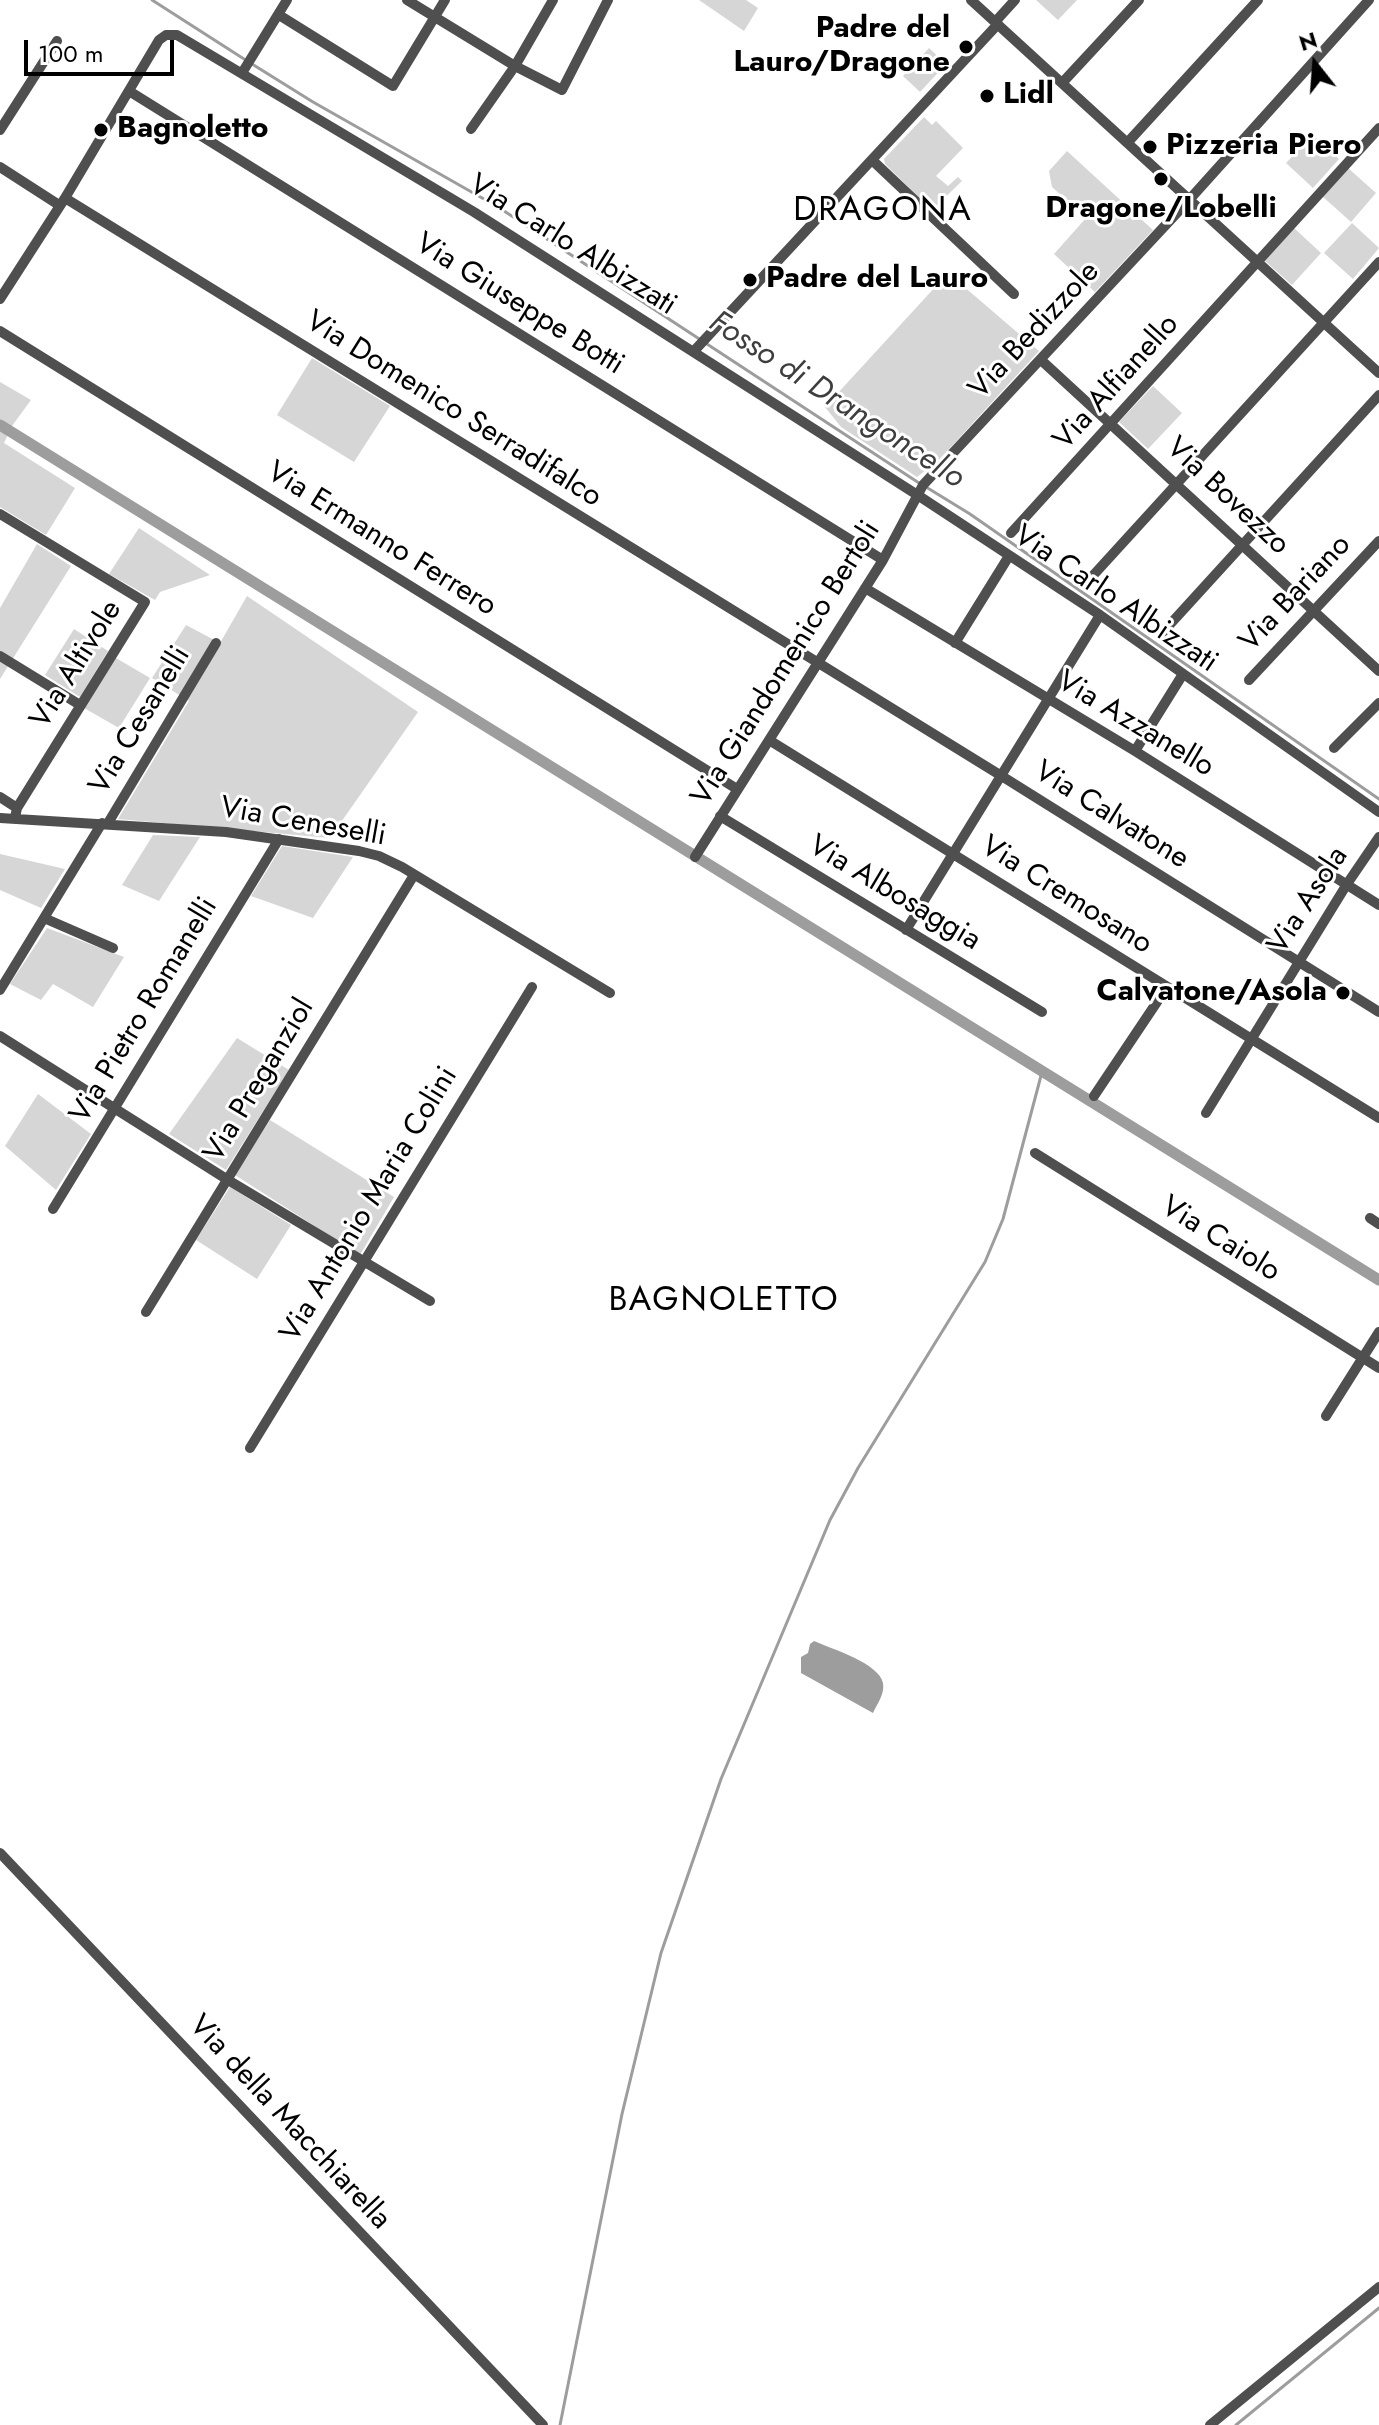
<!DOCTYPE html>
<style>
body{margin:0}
#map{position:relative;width:1379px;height:2425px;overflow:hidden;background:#fff;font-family:Jost,sans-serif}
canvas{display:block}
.north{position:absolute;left:1275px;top:24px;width:80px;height:80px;-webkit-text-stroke:6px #fff;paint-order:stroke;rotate:343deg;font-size:22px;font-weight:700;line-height:32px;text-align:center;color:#000}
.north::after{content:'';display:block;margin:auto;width:28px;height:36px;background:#000;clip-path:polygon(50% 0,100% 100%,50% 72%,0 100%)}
.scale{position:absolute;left:24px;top:40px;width:150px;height:36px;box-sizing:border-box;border:4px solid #000;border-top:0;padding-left:10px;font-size:24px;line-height:28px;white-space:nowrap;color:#000;-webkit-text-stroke:6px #fff;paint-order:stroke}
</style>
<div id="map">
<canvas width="1379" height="2425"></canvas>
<div class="north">N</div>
<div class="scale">100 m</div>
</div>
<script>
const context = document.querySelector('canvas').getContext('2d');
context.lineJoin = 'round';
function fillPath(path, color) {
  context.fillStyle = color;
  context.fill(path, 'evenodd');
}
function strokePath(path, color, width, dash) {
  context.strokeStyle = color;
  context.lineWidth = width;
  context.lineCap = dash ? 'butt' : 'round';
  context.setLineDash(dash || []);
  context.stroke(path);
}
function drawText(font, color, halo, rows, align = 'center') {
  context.font = font + ' Jost,sans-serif';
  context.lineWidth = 6;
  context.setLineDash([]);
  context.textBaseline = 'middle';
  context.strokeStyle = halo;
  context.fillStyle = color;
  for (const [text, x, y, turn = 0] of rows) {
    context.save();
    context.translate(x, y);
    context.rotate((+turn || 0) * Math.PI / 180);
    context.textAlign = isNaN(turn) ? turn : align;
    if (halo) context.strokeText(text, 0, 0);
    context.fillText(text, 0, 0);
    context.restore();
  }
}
const green = new Path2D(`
 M699,0h47l12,8 -14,23z
 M1036,0h41l-19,20z
 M929,48l17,16 -26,28 -17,-16z
 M924,117l8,8 4,-4 27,27 -27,28 12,10 10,-9 4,4 -30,29 -47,-46 -1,-5z
 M1313,135l26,24 -26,29 -27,-25z
 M1067,151l86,79 -58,62 -41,-38 32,-36 -34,-31 -3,-16z
 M1348,168l28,25 -25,29 -29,-26z
 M1352,223l27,25 -26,31 -29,-26z
 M1294,228l27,25 -29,32 -27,-24z
 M948,273l91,78 -100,109 -22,17 -76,-50 -16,-20z
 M312,358l78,48 -36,56 -77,-47z
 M0,382l31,18 -19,26 -8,17 71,45 -29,47 -46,-28z
 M1153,386l29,27 -34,36 -29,-27z
 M139,528l71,47 -50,17 -5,8 -46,-26z
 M37,544l34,22 -71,113v-71z
 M247,596l171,116 -88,126 -212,-19 71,-118 -37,-23 34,-53 34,18z
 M74,629l34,22 -28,46 -35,-22z
 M116,658l34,20 -31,50 -35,-20z
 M153,835l47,2 -41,64 -37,-16z
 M282,846l71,11 -40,61 -62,-22z
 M0,854l65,15 -24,39 -41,-18z
 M47,928l77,29 -31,50 -40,-23 -12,16 -31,-16z
 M237,1038l52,32 -63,100 -57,-36z
 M38,1094l53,40 -35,56 -51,-44z
 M270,1120l124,77 -34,58 -125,-80z
 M230,1187l61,38 -34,54 -61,-39z`);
const water = new Path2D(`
 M814,1641c18,8 65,22 69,42 2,11 -6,21 -10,30l-72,-40v-16l7,-4 2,-9z`);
const stream = new Path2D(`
 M152,0l92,59
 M252,64l61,38 185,105 421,276
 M926,487l44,27 409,285
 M560,2425l62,-311 39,-161 60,-174 109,-259 28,-52 127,-206 18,-43 39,-147
 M1236,2425l143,-117`);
const canal = new Path2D(`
 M0,425l1379,855`);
const street = new Path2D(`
 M407,0l108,66 47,24 46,-90
 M971,0l408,373
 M279,15l114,71 52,-86
 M995,22l20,-22
 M242,73l45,-73
 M1063,82l76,-82
 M129,91l754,469
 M471,129l44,-63 38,-66
 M0,130l57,-89
 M1128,142l130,-142
 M872,160l142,134
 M0,167l59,38
 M65,198l935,577 379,237
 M0,299l65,-101 94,-158 7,-5h11l297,177 445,284 181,119 279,197
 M0,331l737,458
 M694,351l304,-327
 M1041,360l338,311
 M0,514l145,88 -128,206 -2,10
 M1011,533l368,-405
 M1088,581l291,-319
 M865,588l270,163 244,154
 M1163,632l216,-237
 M955,643l54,-87
 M0,656l80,49
 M1249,680l130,-139
 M769,740l610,378
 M1334,748l45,-45
 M1135,751l48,-77
 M0,797l17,11
 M720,816l322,196
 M0,818l226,14 133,19 20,5 23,11 208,126
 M108,823l108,-180
 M695,857l188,-297 40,-75 266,-285 180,-200
 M44,918l69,30
 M906,930l194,-315
 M0,990l102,-167
 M0,1036l228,144 202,121
 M1094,1096l73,-109
 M1206,1113l141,-229 32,-47
 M1035,1153l344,215
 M53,1209l226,-370
 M1370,1218l9,6
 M146,1312l268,-437
 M1326,1416l53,-84
 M250,1448l282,-461
 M0,1853l543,572
 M1210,2425l169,-138`);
const markers = [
 [966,47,8,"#000"],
 [987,96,8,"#000"],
 [101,130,8,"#000"],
 [1150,147,8,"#000"],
 [1161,179,8,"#000"],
 [750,280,8,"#000"],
 [1343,993,8,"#000"]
];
const poiNames = [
 ["Padre del",950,30,"right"],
 ["Lauro/Dragone",950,64,"right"],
 ["Lidl",1003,96],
 ["Bagnoletto",117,130],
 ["Pizzeria Piero",1166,147],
 ["Dragone/Lobelli",1161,210,"center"],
 ["Padre del Lauro",766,280],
 ["Calvatone/Asola",1327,993,"right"]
];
const streetNames = [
 ["Via Carlo Albizzati",572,246,32],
 ["Via Giuseppe Botti",519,305,32],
 ["Via Bedizzole",1035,331,-47],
 ["Via Alfianello",1117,383,-48],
 ["Via Domenico Serradifalco",453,410,32],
 ["Via Bovezzo",1227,497,43],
 ["Via Ermanno Ferrero",381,540,32],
 ["Via Bariano",1296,594,-47],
 ["Via Carlo Albizzati",1115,600,34],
 ["Via Giandomenico Bertoli",787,664,-58],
 ["Via Altivole",77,665,-58],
 ["Via Cesanelli",141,721,-59],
 ["Via Azzanello",1135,725,31],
 ["Via Calvatone",1111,816,32],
 ["Via Ceneselli",303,823,10],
 ["Via Albosaggia",894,894,31],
 ["Via Cremosano",1066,896,32],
 ["Via Asola",1309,901,-57],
 ["Via Pietro Romanelli",145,1011,-59],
 ["Via Preganziol",260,1081,-59],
 ["Via Antonio Maria Colini",370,1205,-59],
 ["Via Caiolo",1220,1240,32],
 ["Via della Macchiarella",289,2123,47]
];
const waterNames = [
 ["Fosso di Drangoncello",836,401,33]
];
const quarterNames = [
 ["DRAGONA",883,212],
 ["BAGNOLETTO",724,1302]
];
fillPath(green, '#d6d6d6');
fillPath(water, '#9d9d9d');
strokePath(stream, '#9d9d9d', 3);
strokePath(canal, '#9d9d9d', 11);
strokePath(street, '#4f4f4f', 10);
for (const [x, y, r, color] of markers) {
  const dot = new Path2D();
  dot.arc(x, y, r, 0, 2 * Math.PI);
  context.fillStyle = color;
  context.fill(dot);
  strokePath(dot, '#fff', 3);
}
drawText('bold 30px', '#000', '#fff', poiNames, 'left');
drawText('30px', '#000', '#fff', streetNames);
drawText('italic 32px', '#3e3e3e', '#fff', waterNames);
context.letterSpacing = '2px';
drawText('34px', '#000', '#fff', quarterNames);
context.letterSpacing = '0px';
</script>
